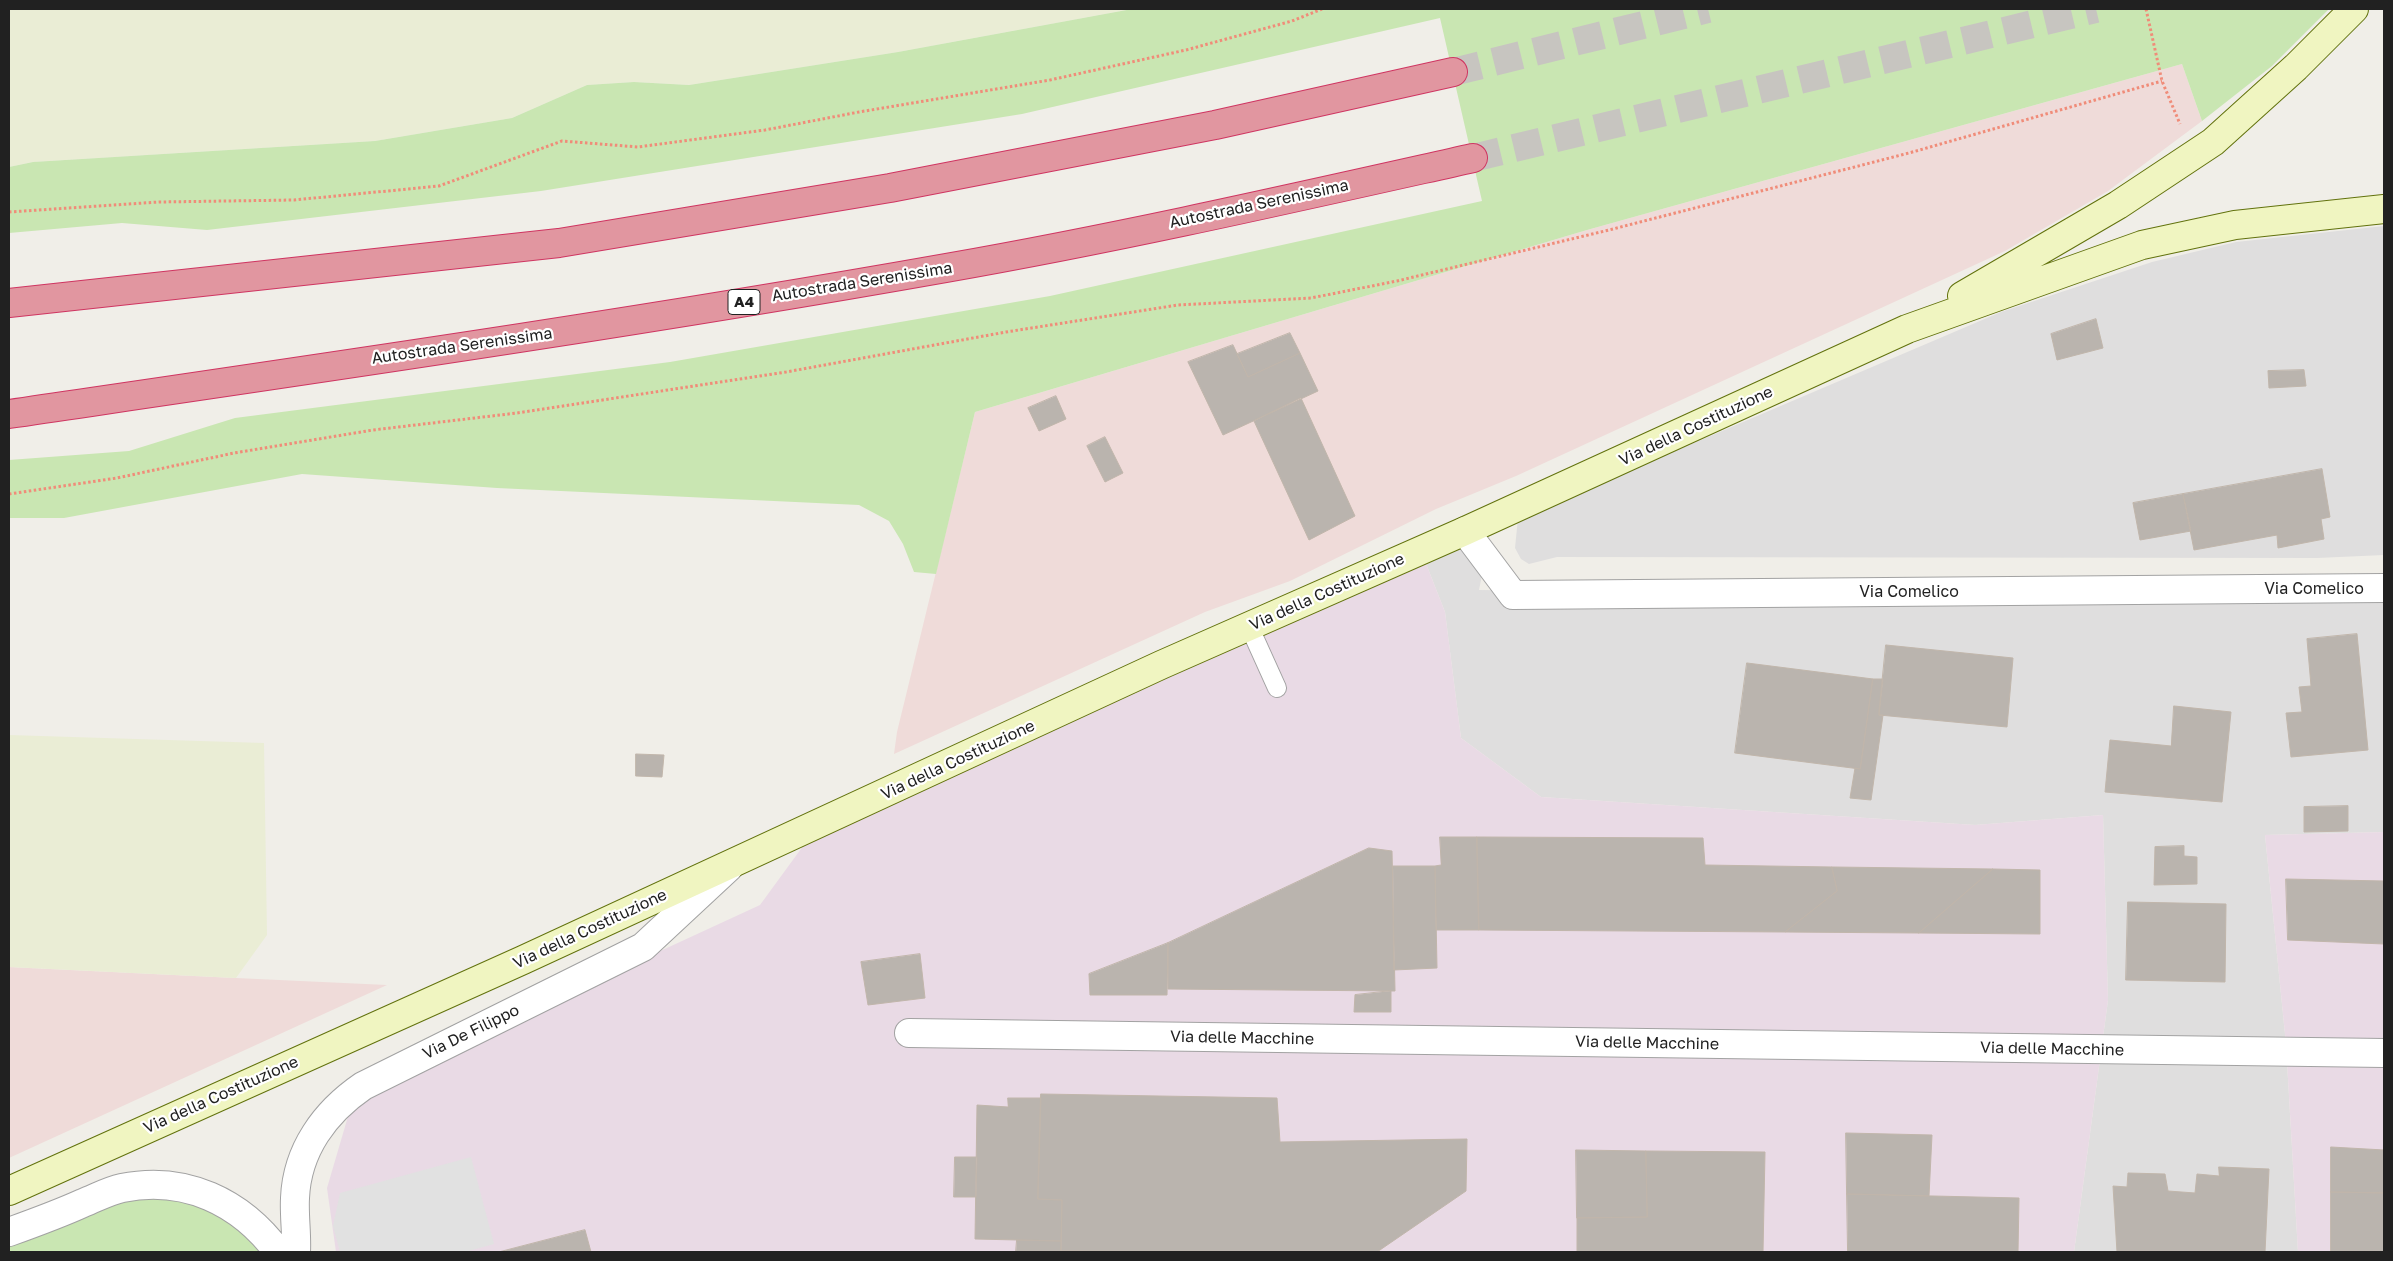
<!DOCTYPE html>
<style>
body{margin:0}
#map{position:relative;width:2393px;height:1261px;overflow:hidden;background:#f0eee8;font-family:"Golos Text",sans-serif}
canvas{display:block}
.frame{position:absolute;inset:0;border:10px solid #212121;pointer-events:none}
</style>
<div id="map">
<canvas width="2393" height="1261"></canvas>
<div class="frame"></div>
</div>
<script>
const context = document.querySelector('canvas').getContext('2d');
context.lineJoin = 'round';
function fillPath(path, color) {
  context.fillStyle = color;
  context.fill(path, 'evenodd');
}
function strokePath(path, color, width, dash) {
  context.strokeStyle = color;
  context.lineWidth = width;
  context.lineCap = dash ? 'butt' : 'round';
  context.setLineDash(dash || []);
  context.stroke(path);
}
function drawText(font, color, halo, rows, align = 'center') {
  context.font = font + ' "Golos Text",sans-serif';
  context.lineWidth = 4.5;
  context.setLineDash([]);
  context.textBaseline = 'middle';
  context.strokeStyle = halo;
  context.fillStyle = color;
  for (const [text, x, y, turn = 0] of rows) {
    context.save();
    context.translate(x, y);
    context.rotate((+turn || 0) * Math.PI / 180);
    context.textAlign = isNaN(turn) ? turn : align;
    if (halo) context.strokeText(text, 0, 0);
    context.fillText(text, 0, 0);
    context.restore();
  }
}
const residential = new Path2D(`
 M2384,226v329l-67,3 -760,-1 -28,7 -8,-5 -6,-11 3,-30 483,-206 151,-50 84,-20z
 M1456,547l19,12 8,11 -4,20 776,8 129,-4v238l-119,3 21,209 12,208h-224l34,-252 -5,-185 -128,10 -434,-28 -80,-59 -16,-126 -20,-51z`);
const commercial = new Path2D(`
 M2182,64l20,57 -94,70 -103,60 -489,225 -80,33 -146,72 -85,31 -311,142 3,-22 78,-320 612,-182z
 M9,967l227,11 151,7 -378,173z`);
const industrial = new Path2D(`
 M1425,561l20,51 16,126 80,59 434,28 128,-10 5,185 -34,252h-1738l-9,-64 22,-75 27,-20 59,-38 325,-150 46,-63z
 M2384,832v420h-86l-12,-208 -21,-209z`);
const farmland = new Path2D(`
 M9,9h1123l-234,43 -209,33 -55,-3 -47,3 -75,33 -137,23 -342,21 -24,5z
 M9,735l255,8 3,192 -31,43 -227,-11z`);
const grass = new Path2D(`
 M1132,9h1197l-57,57 -70,55 -20,-57 -595,166 -612,182 -39,162 -22,-2 -11,-28 -14,-23 -30,-16 -362,-17 -195,-14 -238,44h-55v-58l120,-9 106,-33 435,-56 380,-66 432,-95 -42,-183 -418,96 -481,77 -334,39 -85,-7 -113,10v-66l24,-5 342,-21 137,-23 75,-33 47,-3 55,3 209,-33z
 M135,1188l77,9 58,55h-261v-6z`);
const parking = new Path2D(`
 M471,1157l23,87 -29,8h-125l-7,-26 7,-33z`);
const building = new Path2D(`
 M2096,319l7,29 -46,12 -6,-26z
 M1290,333l10,20 -52,24 -11,-23z
 M1233,345l15,32 52,-24 18,38 -95,44 -35,-73z
 M2304,370l2,16 -37,2 -1,-17z
 M1056,396l10,23 -27,12 -11,-23z
 M1301,398l54,118 -46,24 -55,-119z
 M1105,437l18,36 -18,9 -18,-36z
 M2322,469l8,48 -9,2 3,20 -46,9 -1,-13 -83,15 -11,-56z
 M2183,494l8,37 -51,9 -7,-37z
 M2357,634l11,116 -77,7 -5,-44 16,-1 -3,-25 12,-1 -4,-47z
 M1886,645l127,13 -6,69 -128,-12z
 M1747,663l126,16 -13,90 -125,-16z
 M1873,679h10l-4,36h4l-12,85 -21,-2 5,-30 5,1z
 M2174,706l57,6 -9,90 -117,-10 5,-52 61,6z
 M636,754l28,1 -2,22 -26,-1z
 M2348,806v25l-44,1v-25z
 M1440,837h37l2,93h-43l-1,-64 6,-1z
 M1477,837l226,1 2,27 127,2 5,24 -52,41 -306,-2z
 M2184,846v10l13,1v27l-43,1 1,-38z
 M1369,848l23,3 3,140 -227,-2v-46z
 M1393,866h42l2,102 -43,2z
 M1832,867l161,2 -74,64 -134,-1 52,-41z
 M1993,869l47,1v64l-121,-1z
 M2286,879l98,2v63l-96,-4z
 M2128,902l98,2 -1,78 -99,-2z
 M1168,943l-1,52h-77l-1,-21z
 M920,954l5,44 -57,7 -7,-43z
 M1391,991v21h-37l1,-17z
 M1041,1094l236,4 3,44 187,-3 -1,52 -89,61 -316,-1 1,-51 -24,-1z
 M1008,1098h33l-3,101 24,1 -1,41 -86,-2 2,-134 31,2z
 M1846,1133l86,2 -3,61 -82,-2z
 M2331,1147l53,3v43l-53,-1z
 M1576,1150l70,1 1,66 -70,1z
 M1646,1151l119,1 -2,100h-186v-34l70,-1z
 M955,1157h22l-1,40h-22z
 M2219,1167l50,2 -4,83h-148l-4,-66 14,1 1,-14 37,1 3,17 27,2 2,-19 22,2z
 M2331,1192l53,1v59h-53z
 M1847,1194l172,4 -1,54h-170z
 M585,1230l6,22h-92z
 M1017,1240l44,1v10l88,1h-133z`);
const motorwayTunnel = new Path2D(`
 M1453,72l255,-63
 M1473,158l623,-149`);
const path = new Path2D(`
 M2146,9l16,72 18,43
 M9,212l150,-10 135,-2 145,-14 123,-45 76,6 127,-17 94,-18 191,-32 136,-30 106,-29 30,-12
 M9,494l108,-16 117,-25 139,-23 144,-17 269,-41 220,-40 172,-27 133,-7 86,-17 212,-51 300,-77 253,-72`);
const service = new Path2D(`
 M1249,626l28,62`);
const minor = new Path2D(`
 M1465,531l48,64 871,-7
 M909,1033l1475,20
 M9,1232c25,-9 50,-18 74,-29 13,-5 25,-12 39,-15 63,-13 119,14 156,64
 M296,1252c1,-18 -2,-36 -1,-54 2,-48 30,-86 68,-112l280,-139 86,-80`);
const secondary = new Path2D(`
 M1962,296l156,-91 95,-63 83,-75 58,-58
 M9,1191l514,-231 638,-295 304,-134 442,-202 235,-84 93,-20 149,-16`);
const motorway = new Path2D(`
 M9,303l550,-60 331,-55 325,-63 238,-53
 M9,414c313,-46 626,-91 937,-146 177,-31 352,-71 527,-110`);
const shields = [
 [744,302,32]
];
const shieldNames = [
 ["A4",744,302]
];
const streetNames = [
 ["Autostrada Serenissima",1259,204,-12],
 ["Autostrada Serenissima",862,282,-9],
 ["Autostrada Serenissima",462,346,-8],
 ["Via della Costituzione",1696,426,-25],
 ["Via Comelico",2314,589],
 ["Via della Costituzione",1327,592,-24],
 ["Via Comelico",1909,592],
 ["Via della Costituzione",958,760,-25],
 ["Via della Costituzione",590,929,-25],
 ["Via De Filippo",471,1032,-26],
 ["Via delle Macchine",1242,1038,1],
 ["Via delle Macchine",1647,1043,1],
 ["Via delle Macchine",2052,1049,1],
 ["Via della Costituzione",221,1095,-24]
];
fillPath(residential, '#dfdede');
fillPath(commercial, '#efdbd9');
fillPath(industrial, '#e9dae5');
fillPath(farmland, '#eaedd5');
fillPath(grass, '#c9e6b2');
fillPath(parking, '#e1e1e1');
fillPath(building, '#bab4ae');
strokePath(building, '#c1b6ab', 1);
strokePath(motorwayTunnel, '#c7c5c0', 28, [28, 14]);
strokePath(service, '#a2a2a2', 20);
strokePath(minor, '#a2a2a2', 30);
strokePath(secondary, '#62720d', 30);
strokePath(motorway, '#cf3561', 30);
strokePath(path, '#f08c79', 3, [2.5, 2.5]);
strokePath(service, '#fff', 18);
strokePath(minor, '#fff', 28);
strokePath(secondary, '#f0f5c1', 28);
strokePath(motorway, '#e196a0', 28);
for (const [x, y, w] of shields) {
  const box = new Path2D();
  box.roundRect(x - w / 2, y - 12.5, w, 25, 4);
  context.fillStyle = '#fff';
  context.fill(box);
  strokePath(box, '#212121', 1);
}
drawText('bold 15px', '#212121', null, shieldNames);
drawText('16px', '#212121', '#fff', streetNames);
</script>
